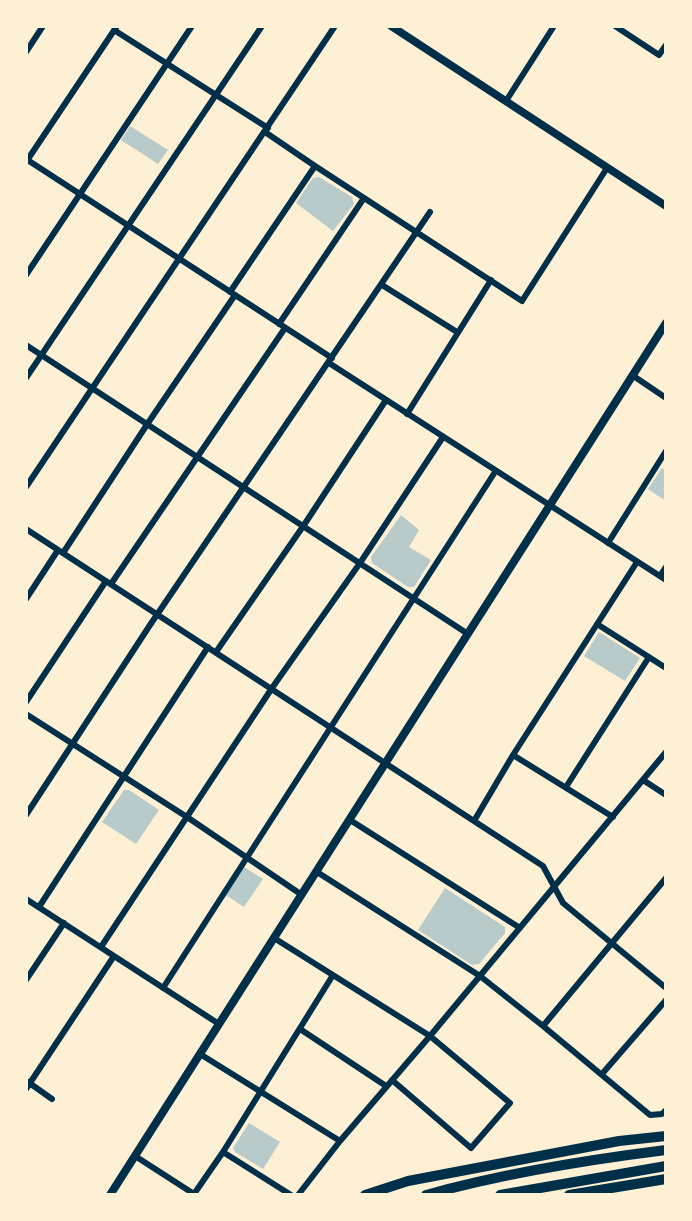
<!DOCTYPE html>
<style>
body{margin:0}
#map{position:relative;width:692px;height:1221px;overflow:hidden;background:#fdf0d5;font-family:"Open Sans",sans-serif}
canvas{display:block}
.frame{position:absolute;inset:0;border:28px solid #fdf0d5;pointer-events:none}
</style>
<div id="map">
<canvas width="692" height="1221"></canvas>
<div class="frame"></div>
</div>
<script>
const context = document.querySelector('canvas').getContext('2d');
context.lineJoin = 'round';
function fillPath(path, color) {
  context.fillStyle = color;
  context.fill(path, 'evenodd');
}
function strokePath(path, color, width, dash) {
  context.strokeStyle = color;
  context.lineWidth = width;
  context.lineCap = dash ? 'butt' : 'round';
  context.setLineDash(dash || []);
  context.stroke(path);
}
const green = new Path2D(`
 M130,126l38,24 -10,14 -37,-24z
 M319,177l33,20 2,7 -21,27 -37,-28 17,-25z
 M662,468l4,3v30l-18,-12z
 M401,515l18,15 -10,17 22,13 -17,27h-6l-36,-24 -1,-6z
 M599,632l41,26 -15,23 -41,-25z
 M124,790h5l30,20 -23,34 -34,-22z
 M244,867l19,12 -19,28 -18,-12z
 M445,888l60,39v6l-26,31 -7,1 -54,-35z
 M249,1123l31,19 -17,27 -28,-17 -2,-4z`);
const minor = new Path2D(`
 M615,26l44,29 7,-10
 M114,30l154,98
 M26,52l17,-26
 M506,101l48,-75
 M265,132l50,34 207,135 85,-133
 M26,159l306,199
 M26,162l91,-136
 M26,275l166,-249
 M382,285l75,47
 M230,292l85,-126
 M279,324l85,-126
 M26,345l442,289
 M329,363l337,217
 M632,375l34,23
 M26,378l236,-352
 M407,414l84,-134
 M26,487l309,-461
 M26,529l517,337 20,37 103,85
 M608,543l58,-92
 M63,553l85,-130 87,-128
 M660,576l6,-9
 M111,584l174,-256
 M26,599l32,-49
 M597,624l69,44
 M216,652l88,-127 82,-125
 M26,702l80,-121
 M26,714l161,103 115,78
 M513,755l100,62
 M643,780l23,15
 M566,787l83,-130
 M26,815l124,-190 280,-413
 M350,820l170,108
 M474,821l39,-66 124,-193
 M317,872l163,104 63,50 107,89 12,-1 4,-4
 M26,899l193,125
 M39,907l169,-260
 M274,938l156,98 80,67 -39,45 -79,-68
 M101,947l171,-259 88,-125 83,-126
 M26,980l38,-57
 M163,988l332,-516
 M543,1026l123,-148
 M300,1029l86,57
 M200,1054l140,87
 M602,1074l64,-74
 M28,1082l24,17
 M26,1089l88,-133
 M223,1152l68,43
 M135,1156l59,38 29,-42 110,-177
 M298,1195l42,-54 90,-105 236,-284`);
const tertiary = new Path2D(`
 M391,26l275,180
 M110,1195l556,-872`);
const trunk = new Path2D(`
 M365,1195l43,-14 211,-40 47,-5
 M569,1195l97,-16`);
const motorway = new Path2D(`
 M426,1195c78,-22 160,-35 240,-45
 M500,1195l166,-29`);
fillPath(green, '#b9caca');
strokePath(minor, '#003049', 6);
strokePath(tertiary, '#003049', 8);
strokePath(trunk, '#003049', 10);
strokePath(motorway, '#003049', 10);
</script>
